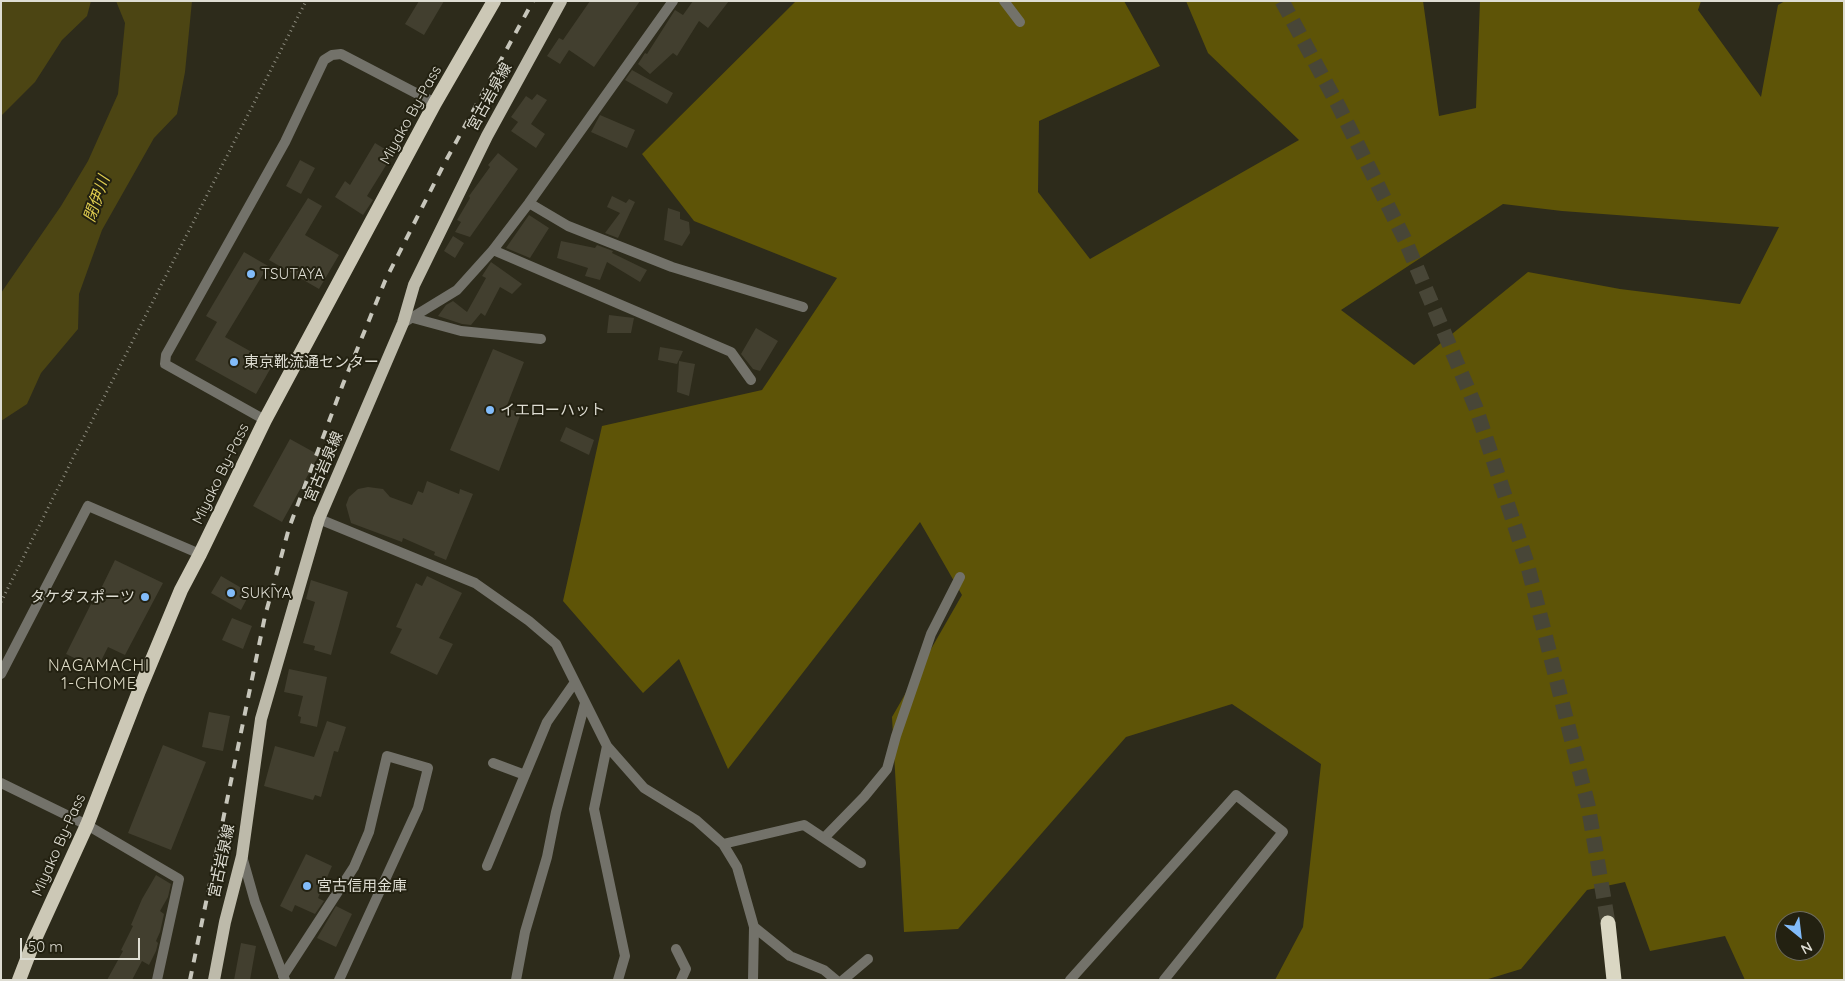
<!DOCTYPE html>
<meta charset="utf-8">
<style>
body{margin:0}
#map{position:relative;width:1845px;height:981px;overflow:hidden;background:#2d2b1b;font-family:Quicksand,sans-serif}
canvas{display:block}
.frame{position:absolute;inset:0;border:2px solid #deddd3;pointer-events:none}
.north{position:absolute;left:1775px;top:911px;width:50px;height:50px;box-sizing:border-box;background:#232111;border:1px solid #6e6c5f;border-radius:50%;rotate:151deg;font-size:14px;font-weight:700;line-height:20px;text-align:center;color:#deddd3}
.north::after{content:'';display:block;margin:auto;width:18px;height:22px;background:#82bcfa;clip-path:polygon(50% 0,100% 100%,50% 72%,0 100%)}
.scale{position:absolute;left:20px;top:938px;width:120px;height:22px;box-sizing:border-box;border:2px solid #deddd3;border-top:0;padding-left:6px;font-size:15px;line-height:18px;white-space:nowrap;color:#deddd3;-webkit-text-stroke:4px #232111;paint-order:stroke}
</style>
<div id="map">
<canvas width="1845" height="981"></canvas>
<div class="frame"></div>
<div class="north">N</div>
<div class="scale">50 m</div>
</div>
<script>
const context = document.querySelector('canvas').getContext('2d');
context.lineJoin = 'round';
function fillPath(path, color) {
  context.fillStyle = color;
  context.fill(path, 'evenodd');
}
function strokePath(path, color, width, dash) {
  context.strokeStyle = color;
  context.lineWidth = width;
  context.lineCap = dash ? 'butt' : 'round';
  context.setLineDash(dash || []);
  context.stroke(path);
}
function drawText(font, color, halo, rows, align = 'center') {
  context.font = font + ' Quicksand,"Noto Sans JP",sans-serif';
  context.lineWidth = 4;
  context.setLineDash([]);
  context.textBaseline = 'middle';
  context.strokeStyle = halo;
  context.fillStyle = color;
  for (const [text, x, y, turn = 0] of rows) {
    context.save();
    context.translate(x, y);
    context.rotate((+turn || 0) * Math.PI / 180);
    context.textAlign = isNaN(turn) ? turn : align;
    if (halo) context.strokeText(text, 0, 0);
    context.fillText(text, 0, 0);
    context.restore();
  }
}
const green = new Path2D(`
 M796,1h328l36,65 -121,55 -1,71 52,67 209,-119 -91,-87 -22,-52h237l16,115 37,-8 4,-107h221l-3,9 63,87 17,-92 7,-4h59v979h-99l-20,-44 -75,15 -25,-69 -38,8 -66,79 -36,11h-210l28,-53 18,-163 -89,-60 -106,33 -168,192 -54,3 -12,-215 70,-122 -42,-73 -192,247 -49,-110 -36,34 -80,-92 39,-175 160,-36 75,-112 -143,-57 -52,-67zM1503,204l59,7 217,16 -39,77 -120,-15 -92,-17 -114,93 -73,-55zM1785,921h30v30h-30z`);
const water = new Path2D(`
 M1,1h90l-4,15 -25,24 -27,42 -34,34z
 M116,1h76l-7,71 -8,42 -23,24 -52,92 -23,64 -1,35 -37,44 -14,31 -26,17v-128l60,-87 27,-45 30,-67 7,-71z`);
const building = new Path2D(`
 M419,1h25l-20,34 -19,-11z
 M590,1h50l-46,66 -25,-17 -9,14 -13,-8 12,-18 4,2z
 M693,1h36l-21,27 -9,-7 -22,35 -4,-3 -23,21 -12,-10 7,-11 2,1 28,-44 8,5z
 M632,70l41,23 -6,11 -42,-24z
 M537,94l10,6 -16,24 14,10 -9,14 -25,-17 7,-9 -7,-5 15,-21 6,4z
 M600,115l35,15 -8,18 -36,-16z
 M375,143l18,11 -26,42 6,4 -10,15 -28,-18 10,-16 5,4z
 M498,153l20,16 -48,68 -15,-5 6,-10 -4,-2 13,-22 -1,-2 21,-29 -2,-2z
 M300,160l15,8 -14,26 -15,-8z
 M612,196l14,7 3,-4 6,3 -17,36 -13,-5 15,-20 -13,-6z
 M308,198l14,8 -17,29 34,20 -20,34 -50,-29z
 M668,208l12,4v7l9,3 1,11 -8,13 -18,-6z
 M529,215l20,13 -19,30 -24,-10z
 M453,236l11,7 -9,15 -11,-7z
 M561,241l34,7 2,-3 16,6 -1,2 35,17 -7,12 -33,-20 -7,18 -15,-4 3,-8 -31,-10z
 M244,252l24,14 -43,71 48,27 -17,30 -61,-34 22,-38 -11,-6z
 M491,262l31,22 -10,10 -12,-7 -15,29 -4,-3 -10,12 -9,-1 -24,-8 8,-11 7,-4 14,11 19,-34 -4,-2z
 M609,315l25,3 -3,15h-24z
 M756,328l22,13 -18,30 -7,-2 -12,-15z
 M660,347l23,4 -6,13 -19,-4z
 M493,349l31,13 -18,46 15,5 -22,58 -49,-21z
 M679,361l16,3 -6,32 -12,-4z
 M566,427l28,13 -5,15 -29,-14z
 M290,439l29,16 -37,67 -29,-16z
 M427,481l32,13 1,-5 13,5 -27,66 -12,-5 1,-3 -32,-14 -1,4 -51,-19 -5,-18 3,-8 9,-8 10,-2 15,2 7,8 22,8 6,-14 5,2z
 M115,560l48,23 -38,72 -17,-8 -11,22 -31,-15 25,-50 2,1z
 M221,576l29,17 -9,17 -30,-17z
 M427,576l35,17 -23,45 14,6 -16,31 -47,-22 12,-24 -6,-2 20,-44 6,3z
 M311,580l37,12 -17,63 -17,-5 1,-4 -12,-3 12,-41 -9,-3z
 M232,618l20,8 -9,23 -21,-9z
 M289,669l38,8 -10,50 -17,-4 1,-6 -3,-1 5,-20 -19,-4z
 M209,712l21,4 -7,35 -21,-4z
 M327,721l19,6 -8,25 -4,-1 -13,46 -6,-2 -2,5 -49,-14 11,-40 39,11z
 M163,745l43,17 -35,88 -43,-17z
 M306,854l26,12 -14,32 6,3 -9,13 -20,-9 -3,7 -12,-6z
 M156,875l15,9 -3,13 -8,14 4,3 -4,18 -4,9 2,2 -2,8 -7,14 -7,-4 -10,19h-25l16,-29 -2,-1 12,-24 -2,-1 11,-26z
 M336,906l16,8 -16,33 -19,-9z
 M241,943l15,3 -6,34h-16z`);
const motorwayTunnel = new Path2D(`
 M1282,1l57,106 66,133 71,168 51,155 61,242 20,118`);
const path = new Path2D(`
 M1,602l71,-142 234,-459`);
const minor = new Path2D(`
 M1004,1l16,21
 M529,203l39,23 104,41 131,40
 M493,250l238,102 20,28
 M413,318l48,13 80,8
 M403,323l54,-33 36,-40 36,-47 144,-202
 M265,420l-100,-56 1,-9 119,-213 39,-82 8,-5 9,-1 94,49
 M319,519l156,64 54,38 27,23 51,102 37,42 52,32 27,24 14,23 17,60 -1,53
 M1,674l87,-168 112,48
 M607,746l-13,63 31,147 -7,24
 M493,763l32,12
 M1,783l86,42 92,54 -22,101
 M824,838l40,-41 23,-28 9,-33 35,-102 29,-57
 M723,844l81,-19 57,38
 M487,866l60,-144 28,-40
 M754,927l36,29 34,14 12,10
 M676,949l10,20 -5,11
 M283,976l71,-109 15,-35 18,-76 41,12 -10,40 -79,172
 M516,980l9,-48 22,-75 9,-45 29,-109
 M843,980l25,-21
 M1070,980l166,-185 47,37 -119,148`);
const tertiary = new Path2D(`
 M242,856l13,46 30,78`);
const primary = new Path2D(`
 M214,980l11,-58 17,-66 19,-137 58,-200 84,-196 11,-38 73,-149 74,-135`);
const trunk = new Path2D(`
 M19,980l15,-39 53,-116 52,-134 42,-101 19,-36 65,-134 170,-317 59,-102`);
const motorway = new Path2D(`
 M1608,923l6,57`);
const rail = new Path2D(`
 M190,980l75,-364 24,-88 54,-144 42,-103 58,-115 90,-165`);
const markers = [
 [251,274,5,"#82bcfa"],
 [234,362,5,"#82bcfa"],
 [490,410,5,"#82bcfa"],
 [231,593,5,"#82bcfa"],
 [145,597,5,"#82bcfa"],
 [307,886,5,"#82bcfa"]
];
const streetNames = [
 ["宮古岩泉線",490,97,-61],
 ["Miyako By-Pass",411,115,-61],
 ["宮古岩泉線",324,467,-67],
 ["Miyako By-Pass",221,474,-64],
 ["Miyako By-Pass",59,845,-66],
 ["宮古岩泉線",222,861,-78]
];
const poiNames = [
 ["TSUTAYA",261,274],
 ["東京靴流通センター",244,362],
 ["イエローハット",500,410],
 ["SUKIYA",241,593],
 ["タケダスポーツ",135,597,"right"],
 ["宮古信用金庫",317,886]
];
const waterNames = [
 ["閉伊川",97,199,-71]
];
const neighbourhoodNames = [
 ["NAGAMACHI",99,666],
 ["1-CHOME",99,684]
];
fillPath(green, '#5e5407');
fillPath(water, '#4c4513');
fillPath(building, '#423f2f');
strokePath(motorwayTunnel, '#484637', 15, [15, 8]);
strokePath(path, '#8c8b7e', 3, [1, 4]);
strokePath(minor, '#73726a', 10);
strokePath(tertiary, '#73726a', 10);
strokePath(primary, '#bdbaaa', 12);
strokePath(trunk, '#ccc8b6', 14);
strokePath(motorway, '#dad7c3', 15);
strokePath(rail, '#c7c6bb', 4, [9, 9]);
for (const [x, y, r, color] of markers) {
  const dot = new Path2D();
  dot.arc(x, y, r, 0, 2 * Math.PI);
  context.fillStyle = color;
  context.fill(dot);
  strokePath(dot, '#232111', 2);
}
drawText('15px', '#deddd3', '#232111', streetNames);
drawText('15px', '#deddd3', '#232111', poiNames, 'left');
drawText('italic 16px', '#dfcc4f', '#232111', waterNames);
context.letterSpacing = '1px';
drawText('16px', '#dfdcc8', '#232111', neighbourhoodNames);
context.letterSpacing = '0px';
</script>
